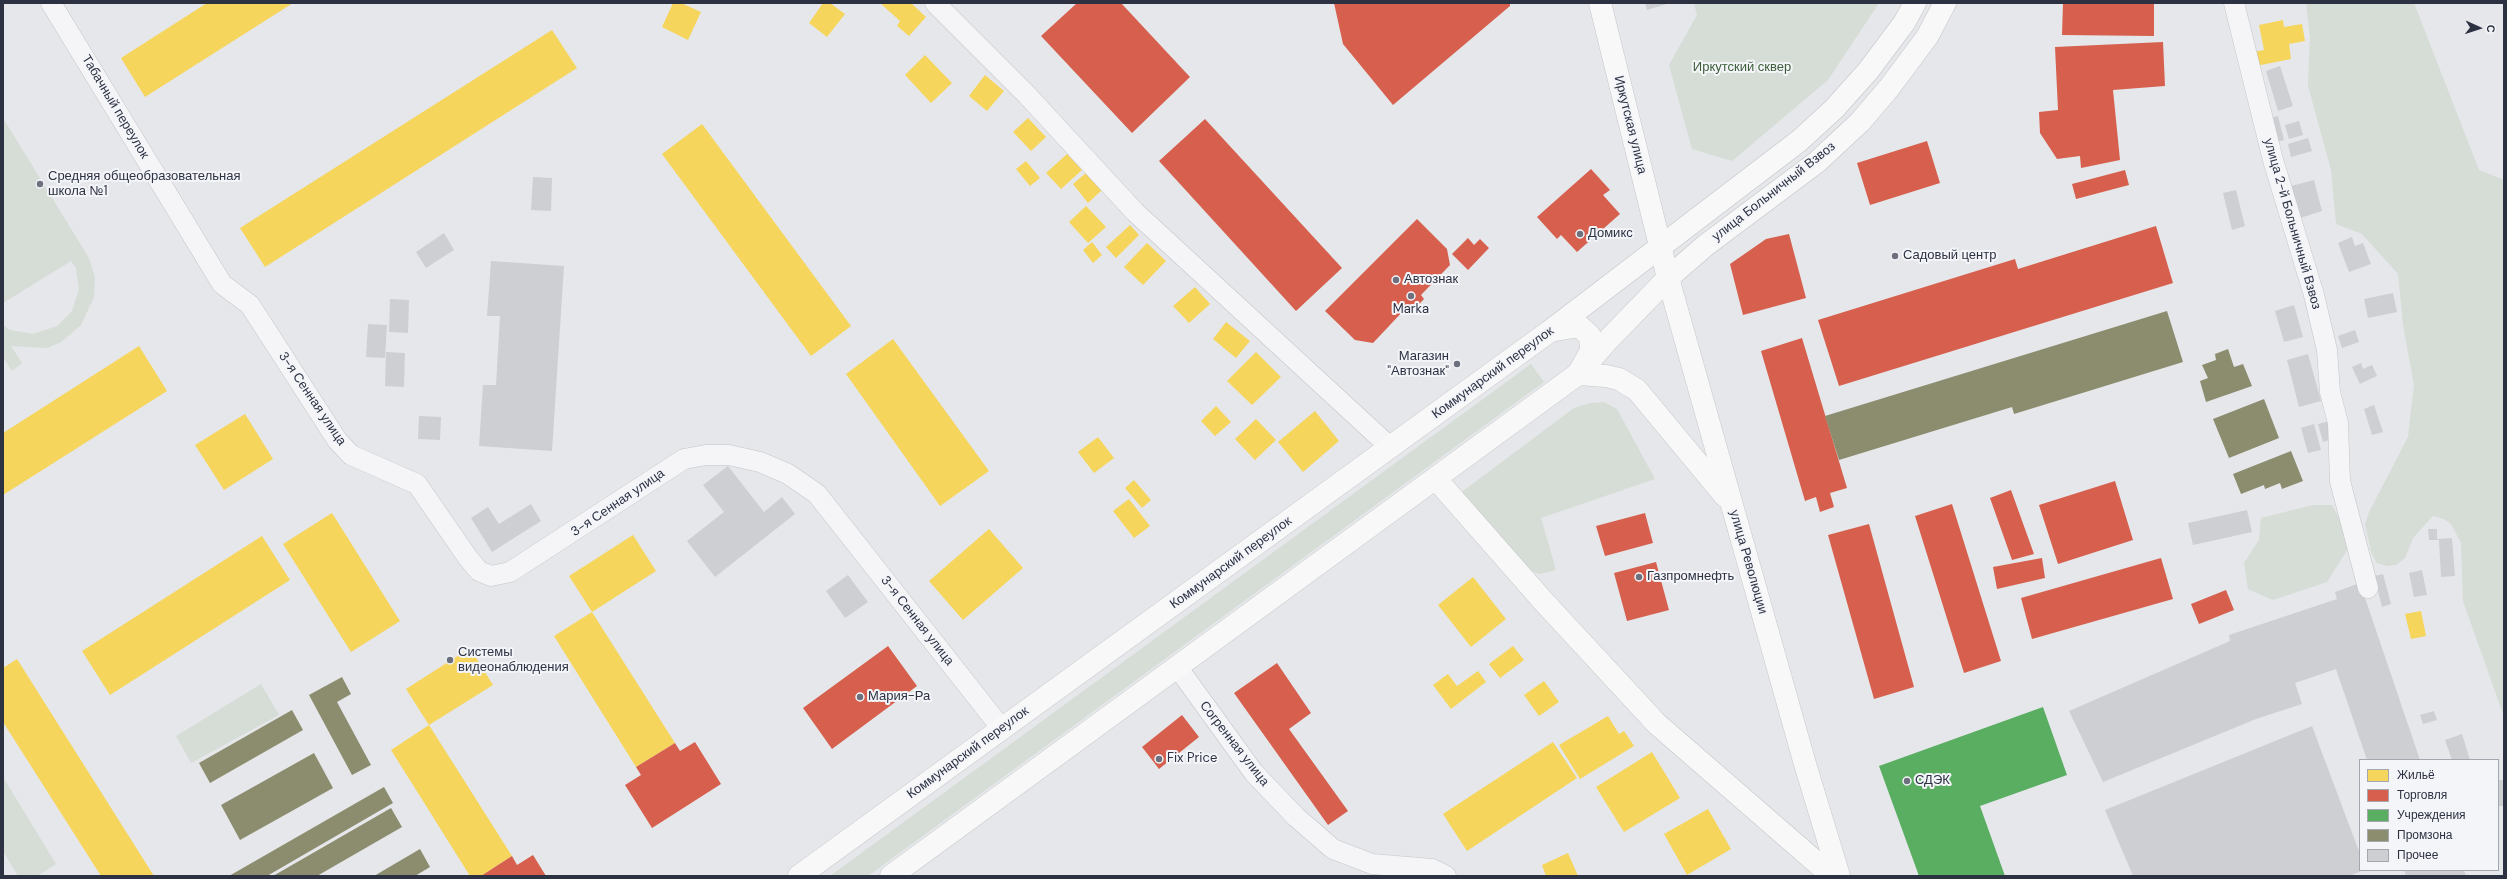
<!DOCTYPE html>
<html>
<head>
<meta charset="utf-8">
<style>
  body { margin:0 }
  #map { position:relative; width:2507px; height:879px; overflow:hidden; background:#e5e7ea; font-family:"DM Sans",sans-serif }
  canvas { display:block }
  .frame { position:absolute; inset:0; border:4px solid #2d3243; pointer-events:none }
  .legend { position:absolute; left:2359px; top:759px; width:140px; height:112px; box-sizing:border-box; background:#f4f5f9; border:1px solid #a4a7b0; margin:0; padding:5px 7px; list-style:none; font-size:12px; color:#2d3243 }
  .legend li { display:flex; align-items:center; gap:8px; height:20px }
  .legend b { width:20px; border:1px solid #a4a7b0 }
  .north { position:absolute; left:2459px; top:8px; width:40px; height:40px; -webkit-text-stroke:3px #f4f5f9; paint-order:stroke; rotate:93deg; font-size:11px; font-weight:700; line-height:16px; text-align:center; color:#2d3243 }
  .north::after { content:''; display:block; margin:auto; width:14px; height:18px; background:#2d3243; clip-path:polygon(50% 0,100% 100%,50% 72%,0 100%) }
</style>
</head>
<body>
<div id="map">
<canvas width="2507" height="879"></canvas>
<div class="frame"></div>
<ul class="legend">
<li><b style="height:11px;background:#f6d55c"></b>Жильё</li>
<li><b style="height:11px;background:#d6604d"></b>Торговля</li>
<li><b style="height:11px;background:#5aae61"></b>Учреждения</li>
<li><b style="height:11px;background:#8c8c6e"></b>Промзона</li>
<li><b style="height:11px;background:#cecfd2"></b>Прочее</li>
</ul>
<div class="north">С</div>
</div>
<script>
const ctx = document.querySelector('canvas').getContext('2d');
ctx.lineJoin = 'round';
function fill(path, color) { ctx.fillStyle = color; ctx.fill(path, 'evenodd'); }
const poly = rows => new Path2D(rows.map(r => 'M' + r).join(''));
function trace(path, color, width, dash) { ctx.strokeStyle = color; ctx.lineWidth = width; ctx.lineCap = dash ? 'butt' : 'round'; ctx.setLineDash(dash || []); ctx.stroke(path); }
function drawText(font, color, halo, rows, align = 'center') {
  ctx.font = font + ' "DM Sans",sans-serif'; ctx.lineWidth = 4; ctx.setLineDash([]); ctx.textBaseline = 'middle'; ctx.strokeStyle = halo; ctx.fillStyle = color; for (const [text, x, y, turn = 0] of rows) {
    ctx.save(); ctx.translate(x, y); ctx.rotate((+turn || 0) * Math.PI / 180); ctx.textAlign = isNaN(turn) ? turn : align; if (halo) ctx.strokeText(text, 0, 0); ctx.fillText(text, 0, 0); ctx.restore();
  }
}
fill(poly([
  [1694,3,1879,3,1828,80,1732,161,1692,149,1669,65,1697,15],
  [2306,3,2414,3,2479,170,2504,180,2504,717,2463,601,2461,543,2451,524,2444,519,2433,516,2413,538,2405,558,2396,565,2387,566,2377,563,2371,552,2365,524,2369,512,2408,437,2414,385,2403,325,2398,274,2362,234,2336,224,2331,170,2308,86,2310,37],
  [3,118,89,258,95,278,94,297,81,325,61,342,47,348,11,346,22,363,12,371,3,357,3,325,10,330,33,334,57,326,72,311,79,289,76,268,71,261,3,303],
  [1531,364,1544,382,868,876,830,876],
  [1604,402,1617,409,1655,479,1541,518,1556,570,1539,574,1525,568,1459,494,1574,408,1590,403],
  [2313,505,2332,505,2340,520,2349,547,2327,582,2273,600,2248,589,2244,563,2259,540,2261,518],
  [261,684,279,715,191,763,176,736],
  [3,777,56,864,37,876,18,876,3,851]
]), '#d5ddd6');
fill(poly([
  [207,3,293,3,145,97,121,58],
  [673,3,681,3,701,12,688,40,662,27],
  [823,3,830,3,845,14,827,37,809,23],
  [880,3,911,3,926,17,909,36,897,26,900,21],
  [2283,20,2284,27,2302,24,2305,41,2289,44,2291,59,2256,66,2253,52,2264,50,2259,25],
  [552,30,577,68,265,267,240,228],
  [925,55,952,83,931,103,905,75],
  [985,75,1004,91,987,111,969,96],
  [1028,118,1046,137,1031,151,1013,132],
  [702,124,851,326,811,356,662,154],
  [1067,154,1082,170,1061,189,1046,173],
  [1026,161,1040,178,1030,186,1016,169],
  [1087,172,1102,190,1088,203,1073,184],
  [1086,206,1106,227,1088,243,1069,222],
  [1130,225,1139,235,1116,258,1106,247],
  [1092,242,1102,255,1093,263,1083,250],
  [1147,243,1166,261,1143,285,1124,267],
  [1195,287,1210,304,1189,323,1173,306],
  [1226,322,1250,341,1236,358,1213,339],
  [893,339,989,471,940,506,846,374],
  [139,346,167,391,3,495,3,433],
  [1256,352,1281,377,1252,405,1227,381],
  [1216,406,1231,422,1215,436,1201,421],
  [1315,411,1339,441,1303,472,1278,442],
  [245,414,273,459,224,490,195,445],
  [1256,419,1276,440,1255,460,1235,439],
  [1098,437,1114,458,1094,473,1078,452],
  [1134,480,1151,500,1142,508,1125,488],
  [1129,499,1150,526,1134,538,1113,511],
  [332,513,400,621,351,652,283,544],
  [989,529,1023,568,963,620,929,581],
  [633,535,656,571,592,612,569,576],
  [262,536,290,580,110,695,82,651],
  [1473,577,1506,619,1471,647,1438,605],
  [2421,611,2426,636,2411,639,2405,614],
  [592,612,675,743,636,767,554,636],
  [1513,646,1524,660,1500,678,1489,664],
  [470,648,493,685,429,725,406,689],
  [17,659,154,876,101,876,3,722,3,668],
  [1478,671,1486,682,1451,709,1433,685,1448,674,1457,686],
  [1544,681,1559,702,1539,716,1524,695],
  [1608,716,1619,734,1624,731,1634,746,1580,779,1559,745],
  [429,725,512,856,481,876,470,876,391,750],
  [1553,742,1577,778,1467,851,1443,814],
  [1652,752,1680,798,1624,832,1596,787],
  [1708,809,1731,849,1687,875,1664,834],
  [1568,853,1578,876,1546,876,1542,865]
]), '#f6d55c');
fill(poly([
  [1077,3,1121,3,1190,77,1132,133,1041,36],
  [1334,3,1510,3,1510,6,1393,105,1343,44],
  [2063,3,2154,3,2154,36,2062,35],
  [2163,42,2165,86,2113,90,2120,160,2081,168,2080,156,2057,159,2040,133,2039,112,2058,110,2055,47],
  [1205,119,1342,268,1296,311,1159,161],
  [1927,141,1940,183,1870,205,1857,163],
  [1591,169,1610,190,1603,195,1620,214,1577,252,1561,235,1557,239,1537,217],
  [2125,170,2129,185,2076,199,2072,184],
  [1417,219,1447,249,1450,265,1421,295,1424,299,1411,313,1406,308,1373,343,1355,340,1325,311],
  [2156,226,2173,283,1839,386,1818,320,2015,259,2018,269],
  [1789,234,1806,298,1743,315,1730,264,1766,239],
  [1468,238,1474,245,1480,239,1489,248,1468,270,1452,254],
  [1802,338,1847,488,1830,493,1834,507,1820,512,1816,497,1805,501,1761,351],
  [2115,481,2133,540,2058,564,2039,505],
  [2011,490,2034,554,2012,560,1990,498],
  [1952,504,2001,661,1964,673,1915,516],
  [1645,513,1653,543,1605,556,1596,526],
  [1869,524,1914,687,1874,699,1828,535],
  [2042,558,2045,578,1997,589,1993,567],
  [2161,558,2173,599,2032,639,2021,598],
  [1656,562,1669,610,1627,621,1614,573],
  [2226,590,2234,610,2199,624,2191,604],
  [888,646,917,686,832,749,803,708],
  [1277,663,1311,713,1289,729,1348,811,1328,825,1234,693],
  [1182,715,1199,737,1159,769,1142,747],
  [695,742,721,784,652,828,625,785,641,775,636,767,675,743,680,751],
  [533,855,546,876,481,876,512,856,517,865]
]), '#d6604d');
fill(poly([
  [2043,707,2067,775,1980,806,2005,876,1919,876,1879,766]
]), '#5aae61');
fill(poly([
  [2167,311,2183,362,2014,414,2012,407,1839,460,1825,416],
  [2228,349,2234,367,2243,364,2252,386,2206,402,2200,381,2208,378,2202,365,2216,360,2215,354],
  [2264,399,2279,438,2229,458,2213,419],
  [2291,451,2303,481,2282,489,2280,483,2265,489,2264,485,2241,494,2233,474],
  [342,677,351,694,337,702,371,765,352,775,309,695],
  [292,710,303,730,210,783,199,763],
  [314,753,333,788,240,840,221,805],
  [384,787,393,803,267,876,229,876],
  [391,808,402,827,317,876,273,876],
  [420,849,430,867,415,876,374,876]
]), '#8c8c6e');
fill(poly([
  [1645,3,1670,3,1647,10],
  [2280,66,2293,106,2278,111,2266,71],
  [2278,116,2284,140,2273,143,2267,119],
  [2299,121,2303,135,2289,139,2285,125],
  [2308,138,2312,151,2291,157,2288,144],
  [533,177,552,178,551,211,531,210],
  [2314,180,2322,211,2300,218,2291,186],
  [2236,190,2245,226,2232,230,2223,193],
  [444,233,454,250,426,268,416,252],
  [2352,237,2355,246,2363,243,2371,264,2349,272,2338,243],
  [491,261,564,266,552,451,479,446,483,385,496,385,500,316,487,316],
  [2393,293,2397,312,2368,318,2364,299],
  [390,299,409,300,408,333,389,332],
  [2294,305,2303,337,2284,342,2275,311],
  [368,324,387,325,385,358,366,357],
  [2355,330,2359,342,2342,348,2338,336],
  [386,352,405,353,404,387,385,386],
  [2308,354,2321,401,2299,407,2287,360],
  [2361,363,2363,369,2372,365,2377,376,2360,384,2352,367],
  [2374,405,2383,432,2372,435,2364,409],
  [419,416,441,417,440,440,418,439],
  [2330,421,2335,438,2323,442,2318,424],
  [2314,424,2321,450,2308,453,2301,428],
  [728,466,764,512,782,497,795,514,715,577,687,541,724,512,703,485],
  [531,504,541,521,492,552,471,518,488,507,499,524],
  [2247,510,2252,532,2193,545,2188,523],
  [2428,529,2437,529,2437,539,2452,538,2455,576,2441,577,2439,540,2429,540],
  [2422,570,2427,595,2414,597,2409,573],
  [2383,574,2391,604,2382,607,2374,576],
  [848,575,868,602,845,618,826,591],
  [2360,583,2420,760,2367,760,2336,669,2295,683,2302,704,2256,719,2103,782,2069,711,2230,641,2229,635,2337,599,2335,592],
  [2434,711,2437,720,2423,724,2420,715],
  [2312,726,2360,854,2360,870,2364,870,2349,876,2133,876,2105,810],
  [2462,734,2470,760,2452,760,2445,740],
  [2498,780,2504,780,2504,806,2498,806],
  [2404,870,2464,870,2466,876,2406,876]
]), '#cecfd2');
const minor = poly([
  [51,3,222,284,250,305,337,440,351,455,417,484,468,558,479,571,491,576,510,572,684,459,706,455,729,455,760,462,788,474,817,494,1002,729],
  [935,3,1027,95,1135,212,1390,447],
  [2234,3,2273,160,2314,295,2327,350,2330,392,2338,423,2340,481,2368,588],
  [1178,668,1254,773,1296,817,1333,849,1372,864,1432,869,1446,876]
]);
const secondary = poly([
  [1600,3,1668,278,1805,764,1839,876],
  [1550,331,1579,326,1590,336,1591,351,1578,374,1606,376,1619,379,1637,390,1725,496],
  [1436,479,1544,602,1657,724,1832,876]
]);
const primary = poly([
  [799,876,1550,331,1799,141,1834,109,1868,71,1904,23,1915,3],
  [891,876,1578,374,1609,339,1668,278,1706,245,1817,162,1860,122,1889,88,1927,37,1945,3]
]);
trace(minor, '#c3c5c8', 21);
trace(secondary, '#c3c5c8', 23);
trace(primary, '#c2c4c8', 23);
trace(minor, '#f5f5f7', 20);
trace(secondary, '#f8f8f8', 22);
trace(primary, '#f8f8f8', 22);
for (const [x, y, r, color] of [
  [40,184,4,"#6d717d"],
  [1580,234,4,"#6d717d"],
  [1895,256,4,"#6d717d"],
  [1396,280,4,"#6d717d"],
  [1411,296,4,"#6d717d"],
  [1457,364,4,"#6d717d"],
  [1639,577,4,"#6d717d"],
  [450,660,4,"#6d717d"],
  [860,697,4,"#6d717d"],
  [1159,759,4,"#6d717d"],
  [1907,781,4,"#6d717d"]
]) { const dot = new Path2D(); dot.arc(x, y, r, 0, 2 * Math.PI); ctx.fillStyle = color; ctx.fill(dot); trace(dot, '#f4f5f9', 1.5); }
drawText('13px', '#3c5e3a', '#f4f5f9', [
  ["Иркутский сквер",1742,68]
]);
drawText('13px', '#2d3243', '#f4f5f9', [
  ["Табачный переулок",115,107,59],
  ["Иркутская улица",1630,125,76],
  ["улица Больничный Взвоз",1774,192,-38],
  ["улица 2-й Больничный Взвоз",2292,224,74],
  ["Коммунарский переулок",1493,373,-36],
  ["3-я Сенная улица",312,399,56],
  ["3-я Сенная улица",618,503,-34],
  ["улица Революции",1748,562,74],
  ["Коммунарский переулок",1231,563,-36],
  ["3-я Сенная улица",917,621,52],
  ["Согренная улица",1234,744,52],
  ["Коммунарский переулок",968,753,-36]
]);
drawText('13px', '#2d3243', '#f4f5f9', [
  ["Средняя общеобразовательная",48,177],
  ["школа №1",48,192],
  ["Домикс",1588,234],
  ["Садовый центр",1903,256],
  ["Автознак",1404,280],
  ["Marka",1411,310,"center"],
  ["Магазин",1449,357,"right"],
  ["\"Автознак\"",1449,372,"right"],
  ["Газпромнефть",1647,577],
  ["Системы",458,653],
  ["видеонаблюдения",458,668],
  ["Мария-Ра",868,697],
  ["Fix Price",1167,759],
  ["СДЭК",1915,781]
], 'left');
</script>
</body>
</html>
